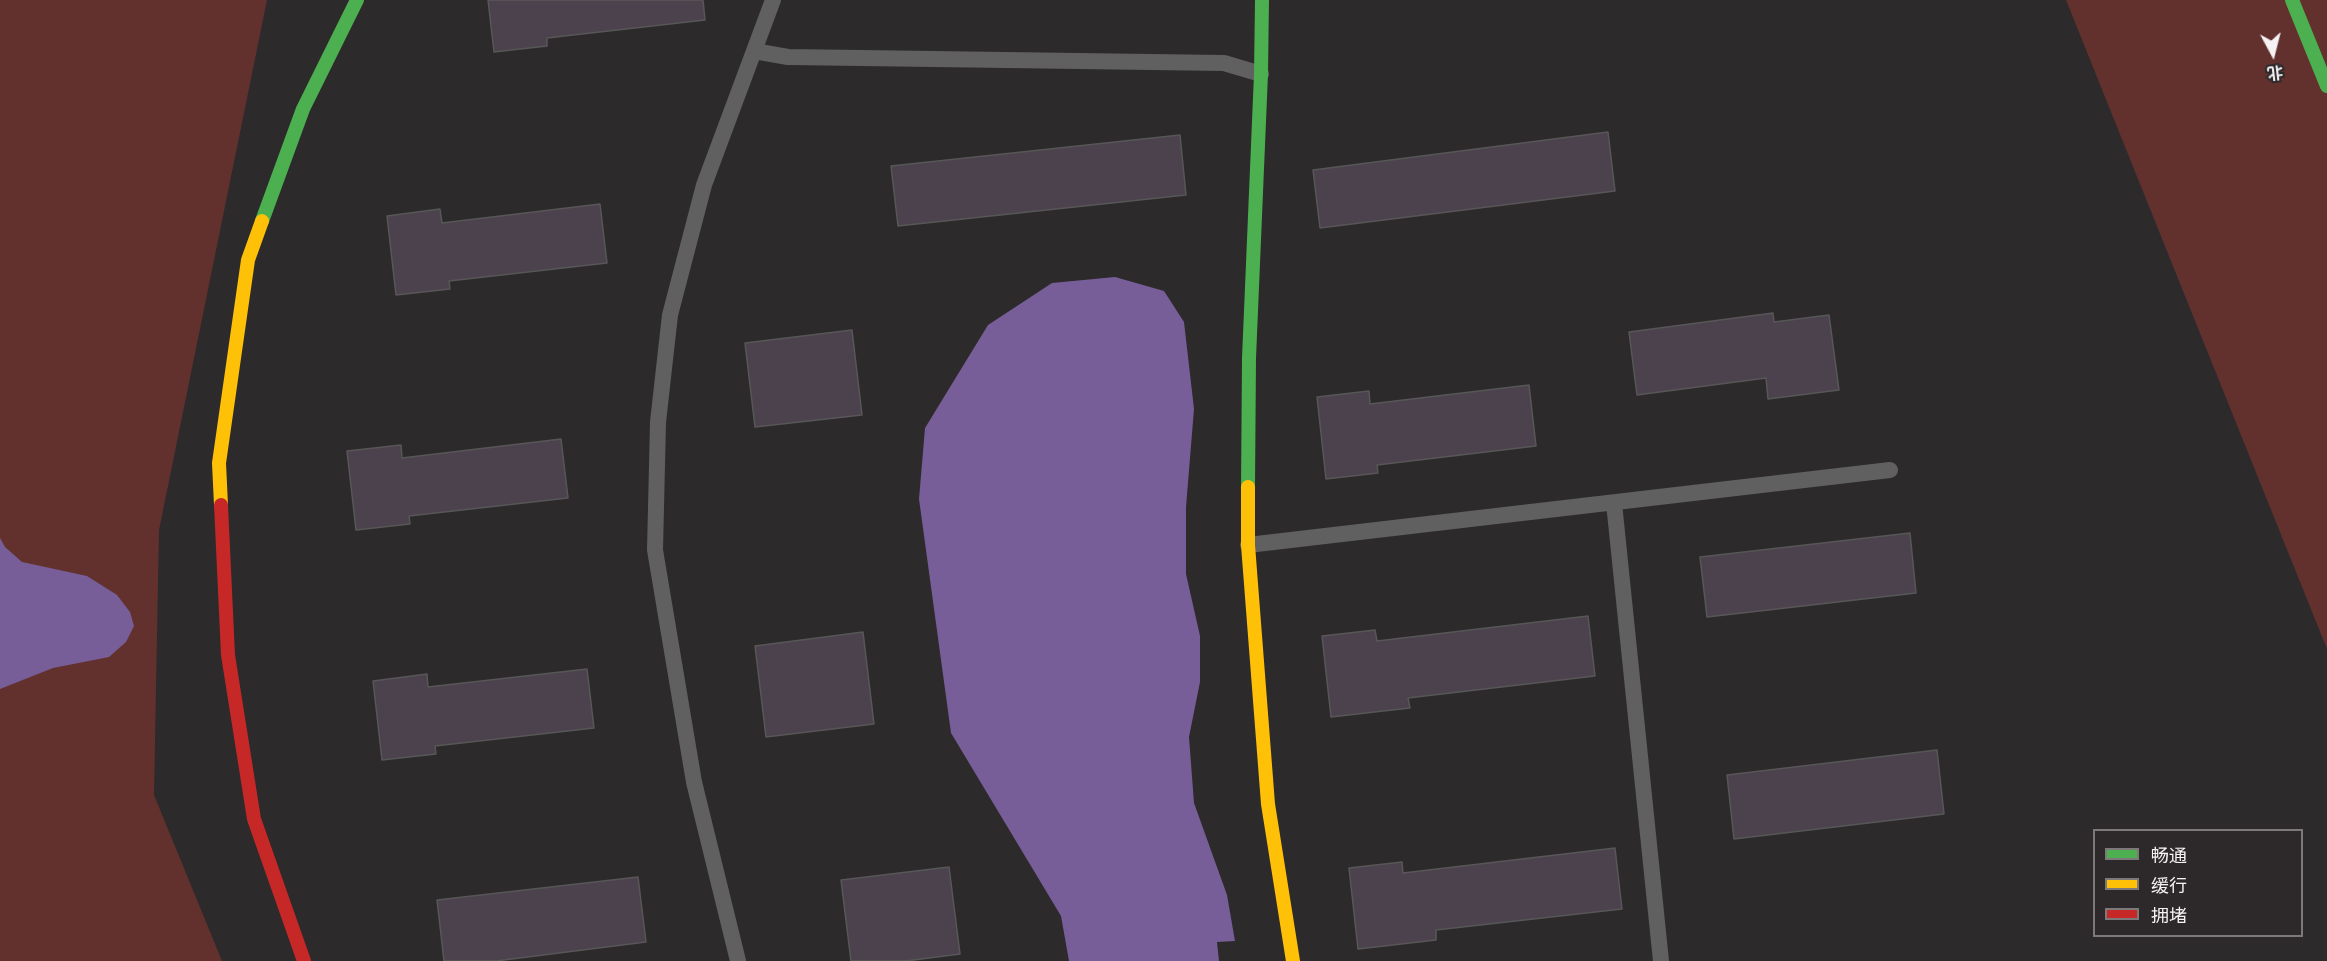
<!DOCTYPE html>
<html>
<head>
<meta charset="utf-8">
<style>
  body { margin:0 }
  #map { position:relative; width:2327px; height:961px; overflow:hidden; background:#2c2a2b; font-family:Rubik,"Noto Sans SC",sans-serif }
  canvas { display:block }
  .legend { position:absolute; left:2093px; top:829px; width:210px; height:108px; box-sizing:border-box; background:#2d292b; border:2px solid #7d797b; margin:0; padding:8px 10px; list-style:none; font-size:18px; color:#f5f2f4 }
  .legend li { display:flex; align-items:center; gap:12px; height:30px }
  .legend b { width:30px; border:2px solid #7d797b }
  .north { position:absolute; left:2243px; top:24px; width:60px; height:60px; -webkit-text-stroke:4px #2d292b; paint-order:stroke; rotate:173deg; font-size:16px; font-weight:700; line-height:24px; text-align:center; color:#f5f2f4 }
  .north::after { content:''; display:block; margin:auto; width:21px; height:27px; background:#f5f2f4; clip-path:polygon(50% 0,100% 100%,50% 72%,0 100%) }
</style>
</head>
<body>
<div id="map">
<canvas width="2327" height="961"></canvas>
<ul class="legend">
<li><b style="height:8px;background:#4caf50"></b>畅通</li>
<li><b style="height:8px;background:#ffc107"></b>缓行</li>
<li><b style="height:8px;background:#c62828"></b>拥堵</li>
</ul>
<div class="north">北</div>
</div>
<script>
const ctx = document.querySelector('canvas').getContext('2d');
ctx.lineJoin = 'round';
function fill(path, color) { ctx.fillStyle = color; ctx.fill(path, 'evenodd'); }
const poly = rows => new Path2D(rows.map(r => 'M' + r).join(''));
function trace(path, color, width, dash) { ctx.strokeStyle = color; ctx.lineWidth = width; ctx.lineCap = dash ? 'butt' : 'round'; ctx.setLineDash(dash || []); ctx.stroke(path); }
fill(poly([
  [0,0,267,0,159,530,154,795,222,961,0,961],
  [2066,0,2327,0,2327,649]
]), '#62312e');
fill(poly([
  [1115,277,1164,291,1184,322,1194,409,1186,507,1186,574,1200,636,1200,682,1189,737,1194,803,1227,895,1235,941,1217,942,1219,961,1069,961,1061,916,951,733,919,499,925,428,988,325,1052,283],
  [0,538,5,547,22,562,87,576,117,595,130,612,134,626,126,642,109,657,53,668,0,689]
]), '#785e98');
const building = poly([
  [488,0,703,0,705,20,547,38,547,46,494,52,488,0],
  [1608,132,1615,191,1320,228,1313,170,1608,132],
  [1180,135,1186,195,898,226,891,166,1180,135],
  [600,204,607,263,449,281,450,289,396,295,387,216,440,209,442,223,600,204],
  [1773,313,1774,322,1829,315,1839,390,1768,399,1766,378,1637,395,1629,332,1773,313],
  [852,330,862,415,755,427,745,343,852,330],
  [1529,385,1536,446,1377,465,1378,473,1326,479,1317,397,1369,391,1370,404,1529,385],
  [561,439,568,498,409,516,410,524,356,530,347,451,401,445,402,458,561,439],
  [1910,533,1916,593,1707,617,1700,557,1910,533],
  [1588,616,1595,676,1408,698,1410,708,1331,717,1322,636,1375,630,1377,641,1588,616],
  [863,632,874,724,766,737,755,646,863,632],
  [587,669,594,728,435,746,436,754,382,760,373,681,427,674,428,687,587,669],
  [1937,750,1944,814,1734,839,1727,775,1937,750],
  [1615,848,1622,909,1436,930,1436,940,1358,949,1349,868,1402,862,1403,873,1615,848],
  [949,867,960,954,906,961,851,961,841,880,949,867],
  [638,877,646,942,496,961,444,961,437,900,638,877]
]);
fill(building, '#4c424d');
trace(building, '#585758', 1.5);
trace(poly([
  [754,51,788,57,1224,63,1261,74],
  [1614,503,1661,961],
  [1248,545,1890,470],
  [738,961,694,782,655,550,658,422,670,315,704,185,773,0]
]), '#606060', 16);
trace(poly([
  [2292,0,2327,86],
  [262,221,303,109,357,0],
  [1248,487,1249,358,1261,74,1262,0]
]), '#4caf50', 14);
trace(poly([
  [1248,487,1248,545,1268,804,1293,961],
  [221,505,219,463,248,260,262,221]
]), '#ffc107', 14);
trace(poly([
  [221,505,228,655,254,819,304,961]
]), '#c62828', 14);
</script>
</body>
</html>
